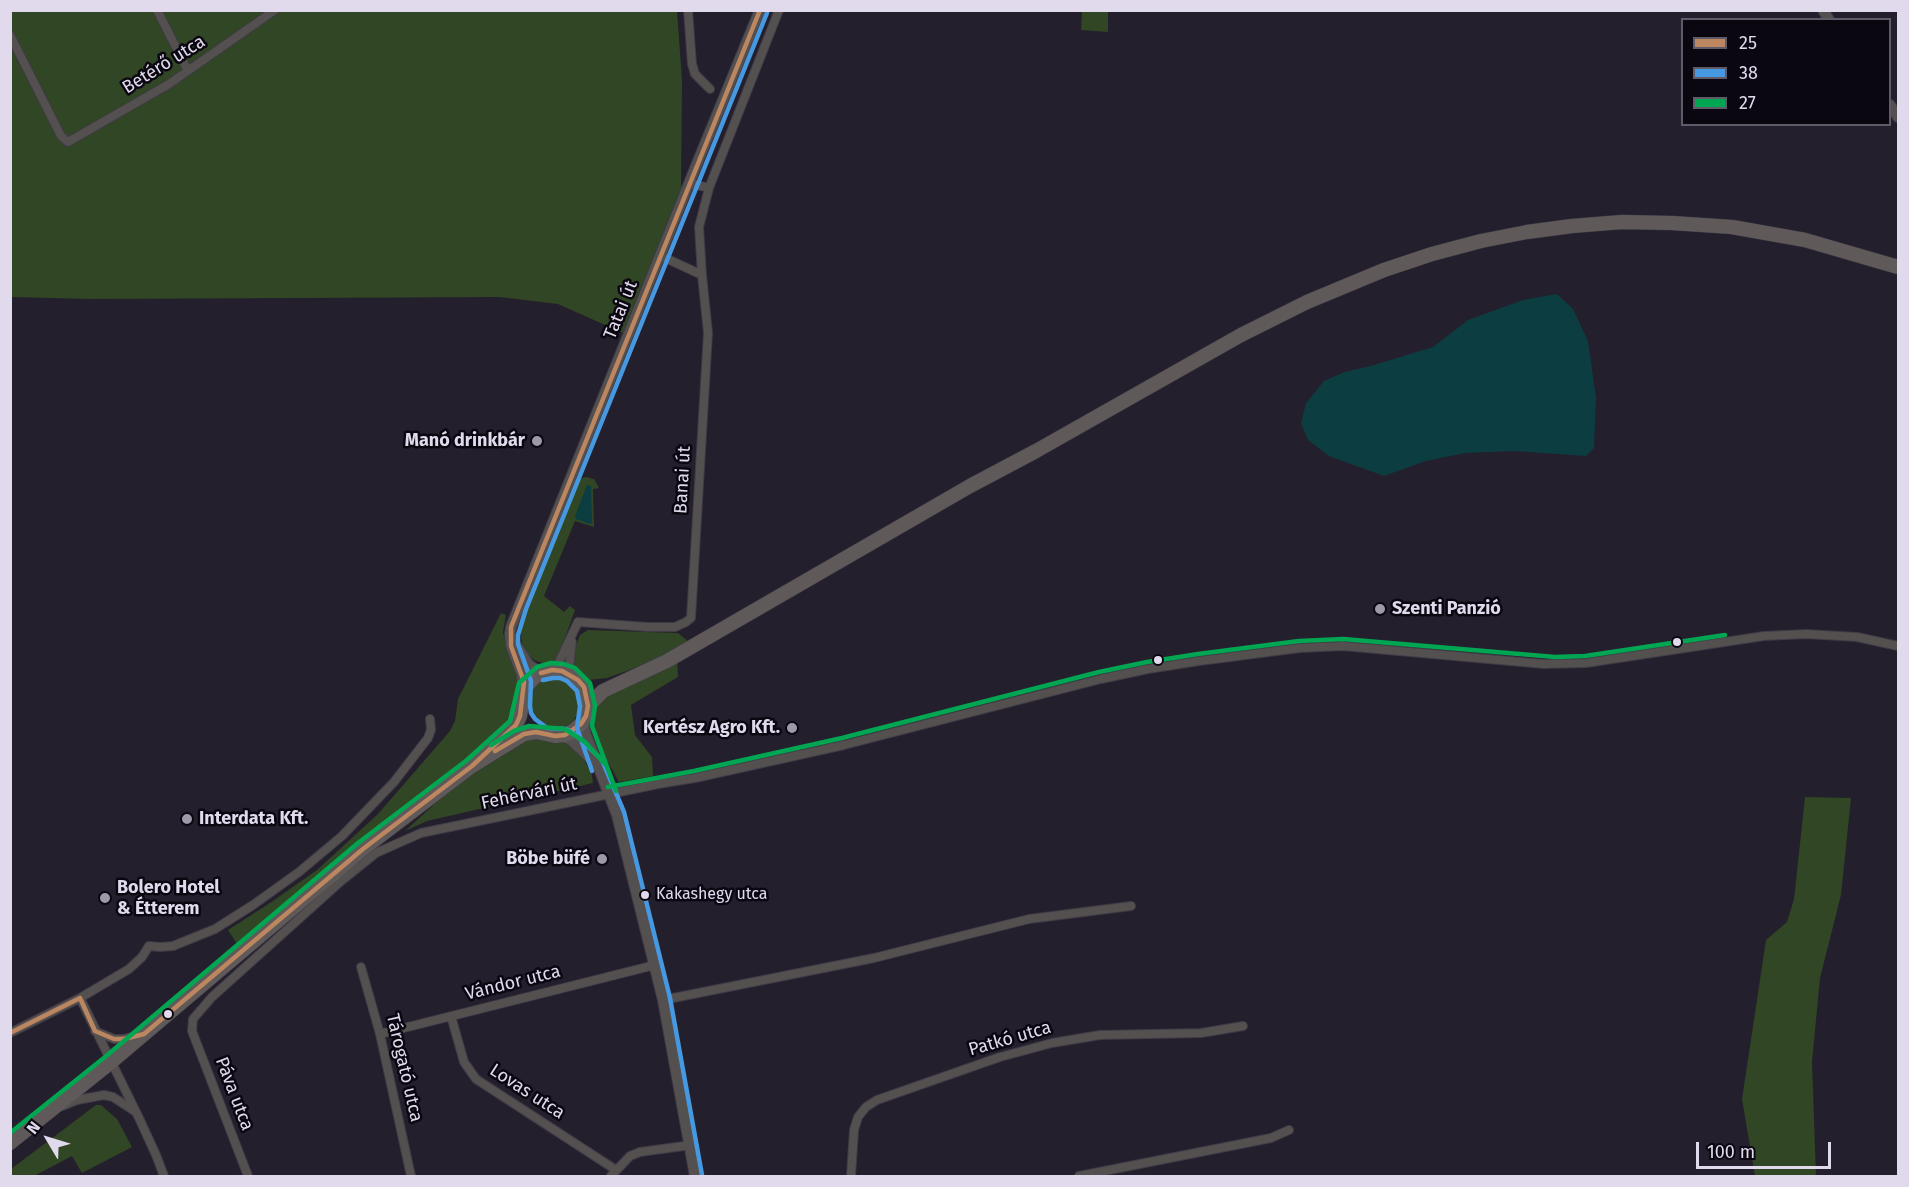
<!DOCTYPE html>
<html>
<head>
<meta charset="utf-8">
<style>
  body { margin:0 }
  #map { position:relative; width:1909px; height:1187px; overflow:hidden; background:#241f2c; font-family:"Fira Sans",sans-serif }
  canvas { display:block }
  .frame { position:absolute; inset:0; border:12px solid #e0daec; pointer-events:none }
  .legend { position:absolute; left:1681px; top:18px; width:210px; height:108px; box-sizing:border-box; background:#0b0711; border:2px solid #605b69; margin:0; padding:8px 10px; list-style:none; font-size:18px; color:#e0daec }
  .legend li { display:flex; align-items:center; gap:12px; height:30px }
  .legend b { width:30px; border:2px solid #605b69 }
  .north { position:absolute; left:18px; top:1109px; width:60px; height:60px; -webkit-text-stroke:4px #0b0711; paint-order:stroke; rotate:308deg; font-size:16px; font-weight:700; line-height:24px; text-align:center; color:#e0daec }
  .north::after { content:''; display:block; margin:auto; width:21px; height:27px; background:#e0daec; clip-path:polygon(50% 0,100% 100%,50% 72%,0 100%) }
  .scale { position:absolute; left:1696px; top:1142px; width:135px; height:27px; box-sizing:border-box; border:3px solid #e0daec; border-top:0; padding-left:8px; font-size:18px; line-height:21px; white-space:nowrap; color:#e0daec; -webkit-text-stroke:4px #0b0711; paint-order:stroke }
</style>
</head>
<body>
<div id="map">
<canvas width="1909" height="1187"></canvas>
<div class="frame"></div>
<ul class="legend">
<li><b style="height:8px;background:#bb8660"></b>25</li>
<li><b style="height:8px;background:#4699e1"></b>38</li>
<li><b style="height:8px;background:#00a651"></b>27</li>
</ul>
<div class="north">N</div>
<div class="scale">100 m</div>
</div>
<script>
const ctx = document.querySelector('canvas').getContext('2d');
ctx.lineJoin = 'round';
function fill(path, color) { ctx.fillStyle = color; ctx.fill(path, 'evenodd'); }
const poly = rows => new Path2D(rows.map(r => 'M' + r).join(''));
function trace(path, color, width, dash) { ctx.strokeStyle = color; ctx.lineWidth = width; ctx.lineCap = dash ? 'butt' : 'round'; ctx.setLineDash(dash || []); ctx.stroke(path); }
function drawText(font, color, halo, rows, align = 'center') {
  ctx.font = font + ' "Fira Sans",sans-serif'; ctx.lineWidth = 5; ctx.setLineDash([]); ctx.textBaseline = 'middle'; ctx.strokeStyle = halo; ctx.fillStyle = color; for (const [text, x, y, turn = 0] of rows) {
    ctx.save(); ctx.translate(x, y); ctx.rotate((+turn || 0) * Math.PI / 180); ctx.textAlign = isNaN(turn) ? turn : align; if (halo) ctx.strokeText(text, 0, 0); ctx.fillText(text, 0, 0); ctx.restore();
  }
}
fill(poly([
  [11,11,677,11,682,80,681,189,623,333,558,304,500,297,92,299,11,297],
  [1082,11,1108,11,1108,32,1081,30],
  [586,477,594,479,599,488,593,489,594,527,575,521,544,596,564,612,570,606,575,610,560,652,551,666,534,660,523,649,520,630,523,612,579,479],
  [501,613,506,615,503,632,508,652,518,672,518,686,514,718,475,756,366,839,295,901,237,944,228,930,270,903,317,870,378,814,450,731,455,721,458,699],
  [588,630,678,633,689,642,660,659,607,678,588,680,579,675,573,667,573,659,578,640,580,635],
  [677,656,678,677,631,705,635,735,652,757,653,776,619,782,604,755,592,723,593,710,598,700],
  '528 703a26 26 0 1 1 52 0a26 26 0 1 1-52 0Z',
  [530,738,548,742,562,741,571,745,582,756,592,775,593,783,427,821,405,831,450,790,487,763],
  [1805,797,1851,798,1841,895,1820,978,1812,1062,1816,1176,1755,1176,1742,1099,1766,940,1787,922,1794,899],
  [96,1105,101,1105,117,1119,132,1147,82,1173,72,1156,34,1176,11,1176,11,1169]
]), '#314624');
fill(poly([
  [1557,294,1573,309,1588,341,1596,398,1594,448,1586,456,1515,451,1465,453,1426,461,1384,476,1329,456,1308,440,1301,423,1306,403,1324,381,1345,372,1374,365,1433,347,1468,320,1523,300],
  [587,485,591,486,592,523,590,524,576,519,575,516]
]), '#0c3d40');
const minor = poly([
  [157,10,188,71],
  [688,10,692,64,695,74,710,89],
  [10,35,61,136,68,142,169,84,275,10],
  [689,183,709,188],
  [702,275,699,227,709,188,779,10],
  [578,622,648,627,675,627,686,622,691,618,708,333,702,275,661,256],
  [552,670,558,664,578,622],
  [571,674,569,667,572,642],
  [361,967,380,1034,411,1176],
  [80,998,139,1118,156,1155,164,1176],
  [663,1000,874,958,1029,919,1131,906],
  [451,1016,464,1062,476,1079,616,1170],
  [95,1031,114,1039,124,1039,138,1036],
  [10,1033,80,998,129,969,142,957,149,946,160,947,173,946,215,929,253,905,299,872,342,836,394,782,428,738,431,730,430,719],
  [380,1034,655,965],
  [62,1106,77,1100,104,1095,113,1097,136,1112],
  [248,1176,192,1031,193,1019,212,997,340,882,376,853,421,833,658,784,695,778,844,745,1101,679,1148,669,1199,661,1300,648,1343,646,1544,664,1586,663,1764,636,1806,634,1857,637,1898,646],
  [611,1176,630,1156,640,1152,691,1145],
  [851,1176,854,1130,858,1117,866,1107,877,1100,1000,1057,1052,1043,1100,1035,1201,1033,1243,1026],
  [1079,1176,1271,1138,1289,1130]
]);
const tertiary = poly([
  [1823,10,1829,20],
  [1890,105,1898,117],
  [516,645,529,665,541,673],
  [523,694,522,675,511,646,510,634,511,627,696,166,760,10],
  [585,718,584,727,586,735,617,815,663,1000,695,1176],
  [558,736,564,736,572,741,595,763]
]);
const primary = poly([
  [588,706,603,691,667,661,970,486,1036,451,1241,335,1307,302,1384,270,1432,254,1481,241,1527,232,1572,226,1622,222,1672,223,1732,227,1805,240,1898,267],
  [10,1143,110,1063,363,849,472,766,524,734,536,732,555,736,565,735,573,731,581,724,586,716,588,706,584,687,571,674,562,671,552,670,541,673,533,679,526,687,523,697,520,716,516,725,472,766]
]);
trace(minor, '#3f3a46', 10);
trace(tertiary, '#3f3a46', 12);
trace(primary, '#3f3a46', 15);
trace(minor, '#54504f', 8);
trace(tertiary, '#54504f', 10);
trace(primary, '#5f5a59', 14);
trace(poly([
  [495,751,524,734,536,732,555,736,565,735,581,724,586,716,588,706,584,687,578,680,562,671,552,670,541,673],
  [80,998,95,1031,114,1039,124,1039,144,1034,363,849,472,766,516,725,520,716,524,682,511,646,511,627,760,10],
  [10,1033,80,998]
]), '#bb8660', 4.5);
trace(poly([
  [543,680,553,678,560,678,567,681,577,691,580,706,577,728,592,771],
  [702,1175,670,998,624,812,602,760,576,735,566,729,547,728,535,719,531,713,530,706,531,681,518,644,518,635,526,609,767,13]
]), '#4699e1', 4.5);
trace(poly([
  [491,745,514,731,529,726,565,729,585,742,605,764],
  [608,787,694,771,842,738,1099,672,1147,662,1198,654,1299,641,1343,639,1555,657,1585,656,1725,635],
  [10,1133,105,1057,358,843,467,760,510,721,519,683,537,667,551,663,564,664,575,668,590,683,595,706,592,726,616,791]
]), '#00a651', 4.5);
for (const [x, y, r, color] of [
  [537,441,6,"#9e99a9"],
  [1380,609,6,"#9e99a9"],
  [1677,642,5,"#e0daec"],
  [1158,660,5,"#e0daec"],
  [792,728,6,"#9e99a9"],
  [187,819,6,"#9e99a9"],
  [602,859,6,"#9e99a9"],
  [645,895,5,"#e0daec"],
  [105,898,6,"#9e99a9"],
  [168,1014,5,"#e0daec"]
]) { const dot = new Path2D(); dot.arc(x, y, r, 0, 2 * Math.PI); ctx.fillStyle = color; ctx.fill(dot); trace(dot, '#0b0711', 2); }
drawText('16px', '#e0daec', '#0b0711', [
  ["Kakashegy utca",656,895]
], 'left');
drawText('18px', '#e0daec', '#0b0711', [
  ["Betérő utca",164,65,-32],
  ["Tatai út",621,310,-68],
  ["Banai út",683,480,-87],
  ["Fehérvári út",529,794,-12],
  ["Vándor utca",513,983,-14],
  ["Patkó utca",1010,1039,-16],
  ["Tárogató utca",404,1068,77],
  ["Lovas utca",527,1092,33],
  ["Páva utca",234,1094,69]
]);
drawText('bold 18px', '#e0daec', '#0b0711', [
  ["Manó drinkbár",525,441],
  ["Szenti Panzió",1392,609,"left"],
  ["Kertész Agro Kft.",780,728],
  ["Interdata Kft.",199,819,"left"],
  ["Böbe büfé",590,859],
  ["Bolero Hotel",117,888,"left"],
  ["& Étterem",117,909,"left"]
], 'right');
</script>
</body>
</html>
